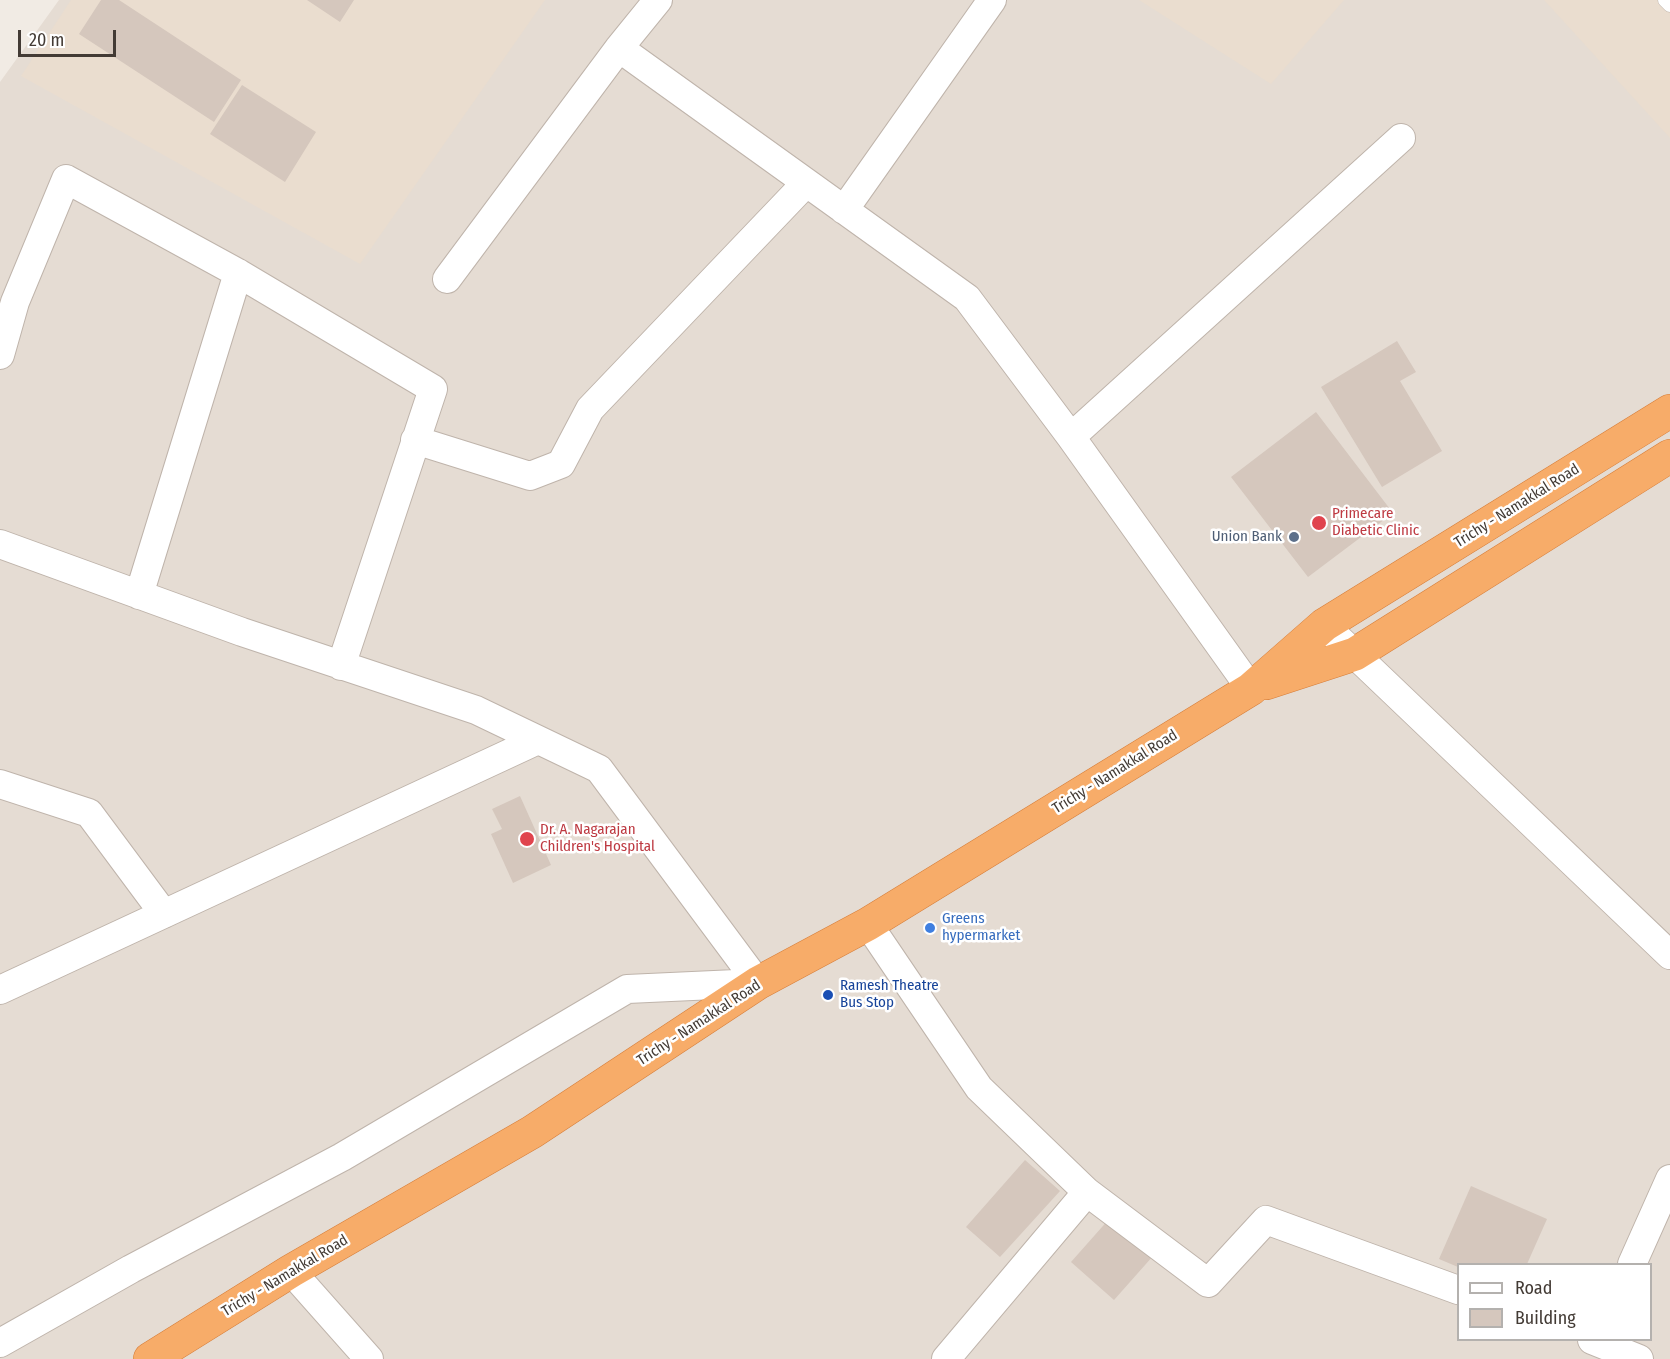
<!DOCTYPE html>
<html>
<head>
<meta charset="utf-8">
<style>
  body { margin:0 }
  #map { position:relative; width:1670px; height:1359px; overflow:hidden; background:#f1ebe4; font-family:"Fira Sans Condensed",sans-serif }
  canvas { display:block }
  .legend { position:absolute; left:1457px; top:1263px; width:195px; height:78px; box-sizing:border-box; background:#fff; border:2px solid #b4b1ae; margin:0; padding:8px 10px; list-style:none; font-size:18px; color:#433b35 }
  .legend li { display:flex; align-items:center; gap:12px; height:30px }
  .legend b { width:30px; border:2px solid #b4b1ae }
  .scale { position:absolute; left:18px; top:30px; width:98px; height:27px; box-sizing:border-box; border:3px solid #433b35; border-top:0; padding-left:8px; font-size:18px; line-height:21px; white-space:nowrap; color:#433b35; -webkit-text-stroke:4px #fff; paint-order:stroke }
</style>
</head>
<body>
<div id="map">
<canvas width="1670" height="1359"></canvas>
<ul class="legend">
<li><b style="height:8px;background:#fff"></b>Road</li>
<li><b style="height:16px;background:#d5c7bd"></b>Building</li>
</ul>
<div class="scale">20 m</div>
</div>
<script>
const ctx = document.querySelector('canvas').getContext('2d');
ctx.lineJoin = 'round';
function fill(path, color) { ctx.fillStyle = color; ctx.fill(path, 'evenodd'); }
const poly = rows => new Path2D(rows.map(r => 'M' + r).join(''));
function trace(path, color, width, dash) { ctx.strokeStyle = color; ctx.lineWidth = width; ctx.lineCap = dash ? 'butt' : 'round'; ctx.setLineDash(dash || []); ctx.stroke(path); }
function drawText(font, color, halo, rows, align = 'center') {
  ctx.font = font + ' "Fira Sans Condensed",sans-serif'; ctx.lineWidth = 5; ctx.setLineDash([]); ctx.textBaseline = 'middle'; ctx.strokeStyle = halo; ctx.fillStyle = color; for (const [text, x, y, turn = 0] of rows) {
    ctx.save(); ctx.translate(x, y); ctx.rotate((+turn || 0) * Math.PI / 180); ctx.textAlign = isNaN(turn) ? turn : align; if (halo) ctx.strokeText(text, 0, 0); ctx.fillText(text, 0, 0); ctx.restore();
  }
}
fill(poly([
  [59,0,1670,0,1670,1359,0,1359,0,82],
  [1458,1264,1650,1264,1650,1340,1458,1340]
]), '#e5dcd3');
fill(poly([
  [71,0,545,0,360,264,21,76],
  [1139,0,1344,0,1271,84],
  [1544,0,1670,0,1670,138]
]), '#eaddcf');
fill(poly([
  [101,0,119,0,241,80,214,122,79,34],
  [307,0,354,0,340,22],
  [242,85,316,132,285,182,210,134],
  [1397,341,1416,372,1400,381,1442,451,1382,487,1321,387],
  [1316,412,1393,513,1308,577,1231,477],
  [520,796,551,865,513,883,491,834,502,829,492,809],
  [1025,1160,1060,1191,1000,1257,966,1227],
  [1471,1186,1547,1219,1527,1264,1458,1264,1458,1267,1439,1259],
  [1110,1218,1153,1256,1114,1300,1071,1262]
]), '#d5c7bd');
const lane = poly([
  [1665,0,1670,5]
]);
const street = poly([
  [619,48,967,298,1071,437,1251,689],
  [844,210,992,0],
  [447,279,619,48,658,0],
  [0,355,15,302,66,179,238,273,433,389,341,666],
  [1071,437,1401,138],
  [415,440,530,476,561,464,590,409,806,183],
  [0,544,242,632,476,710,599,769,758,983],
  [139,595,238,273],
  [1324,625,1670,955],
  [0,784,89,813,164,914],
  [868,924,979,1088,1087,1192,1208,1283,1266,1220,1458,1290],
  [0,990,538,740],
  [1632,1264,1670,1179],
  [291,1271,369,1359],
  [1592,1340,1639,1359],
  [0,1343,131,1269,342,1157,627,989,758,983],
  [946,1359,1087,1192]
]);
const highway = poly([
  [1266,683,1355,654,1670,456],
  [150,1359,291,1271,532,1132,758,983,868,924,1251,689,1324,625,1670,411]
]);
trace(lane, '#bfb4ab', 15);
trace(street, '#bfb4ab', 30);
trace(highway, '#d67e3a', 34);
trace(lane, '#fff', 14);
trace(street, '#fff', 28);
trace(highway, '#f7ac69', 33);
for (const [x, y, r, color] of [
  [1319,523,8,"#e0444e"],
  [1294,537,6,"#5c6f8a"],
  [527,839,8,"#e0444e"],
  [930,928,6,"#3f7fe0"],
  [828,995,6,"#1a4fb4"]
]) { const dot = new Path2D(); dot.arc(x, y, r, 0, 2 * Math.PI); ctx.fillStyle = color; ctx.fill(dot); trace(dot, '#fff', 2); }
drawText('15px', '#433b35', '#fff', [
  ["Trichy - Namakkal Road",1517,506,-32],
  ["Trichy - Namakkal Road",1115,772,-32],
  ["Trichy - Namakkal Road",699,1023,-33],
  ["Trichy - Namakkal Road",285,1276,-31]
]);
drawText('15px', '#be3a42', '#fff', [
  ["Primecare",1332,514],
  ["Diabetic Clinic",1332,531],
  ["Dr. A. Nagarajan",540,830],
  ["Children's Hospital",540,847]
], 'left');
drawText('15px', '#4e5e75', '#fff', [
  ["Union Bank",1282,537]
], 'right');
drawText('15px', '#366cbe', '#fff', [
  ["Greens",942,919],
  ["hypermarket",942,936]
], 'left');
drawText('15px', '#164399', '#fff', [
  ["Ramesh Theatre",840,986],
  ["Bus Stop",840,1003]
], 'left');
</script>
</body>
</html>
